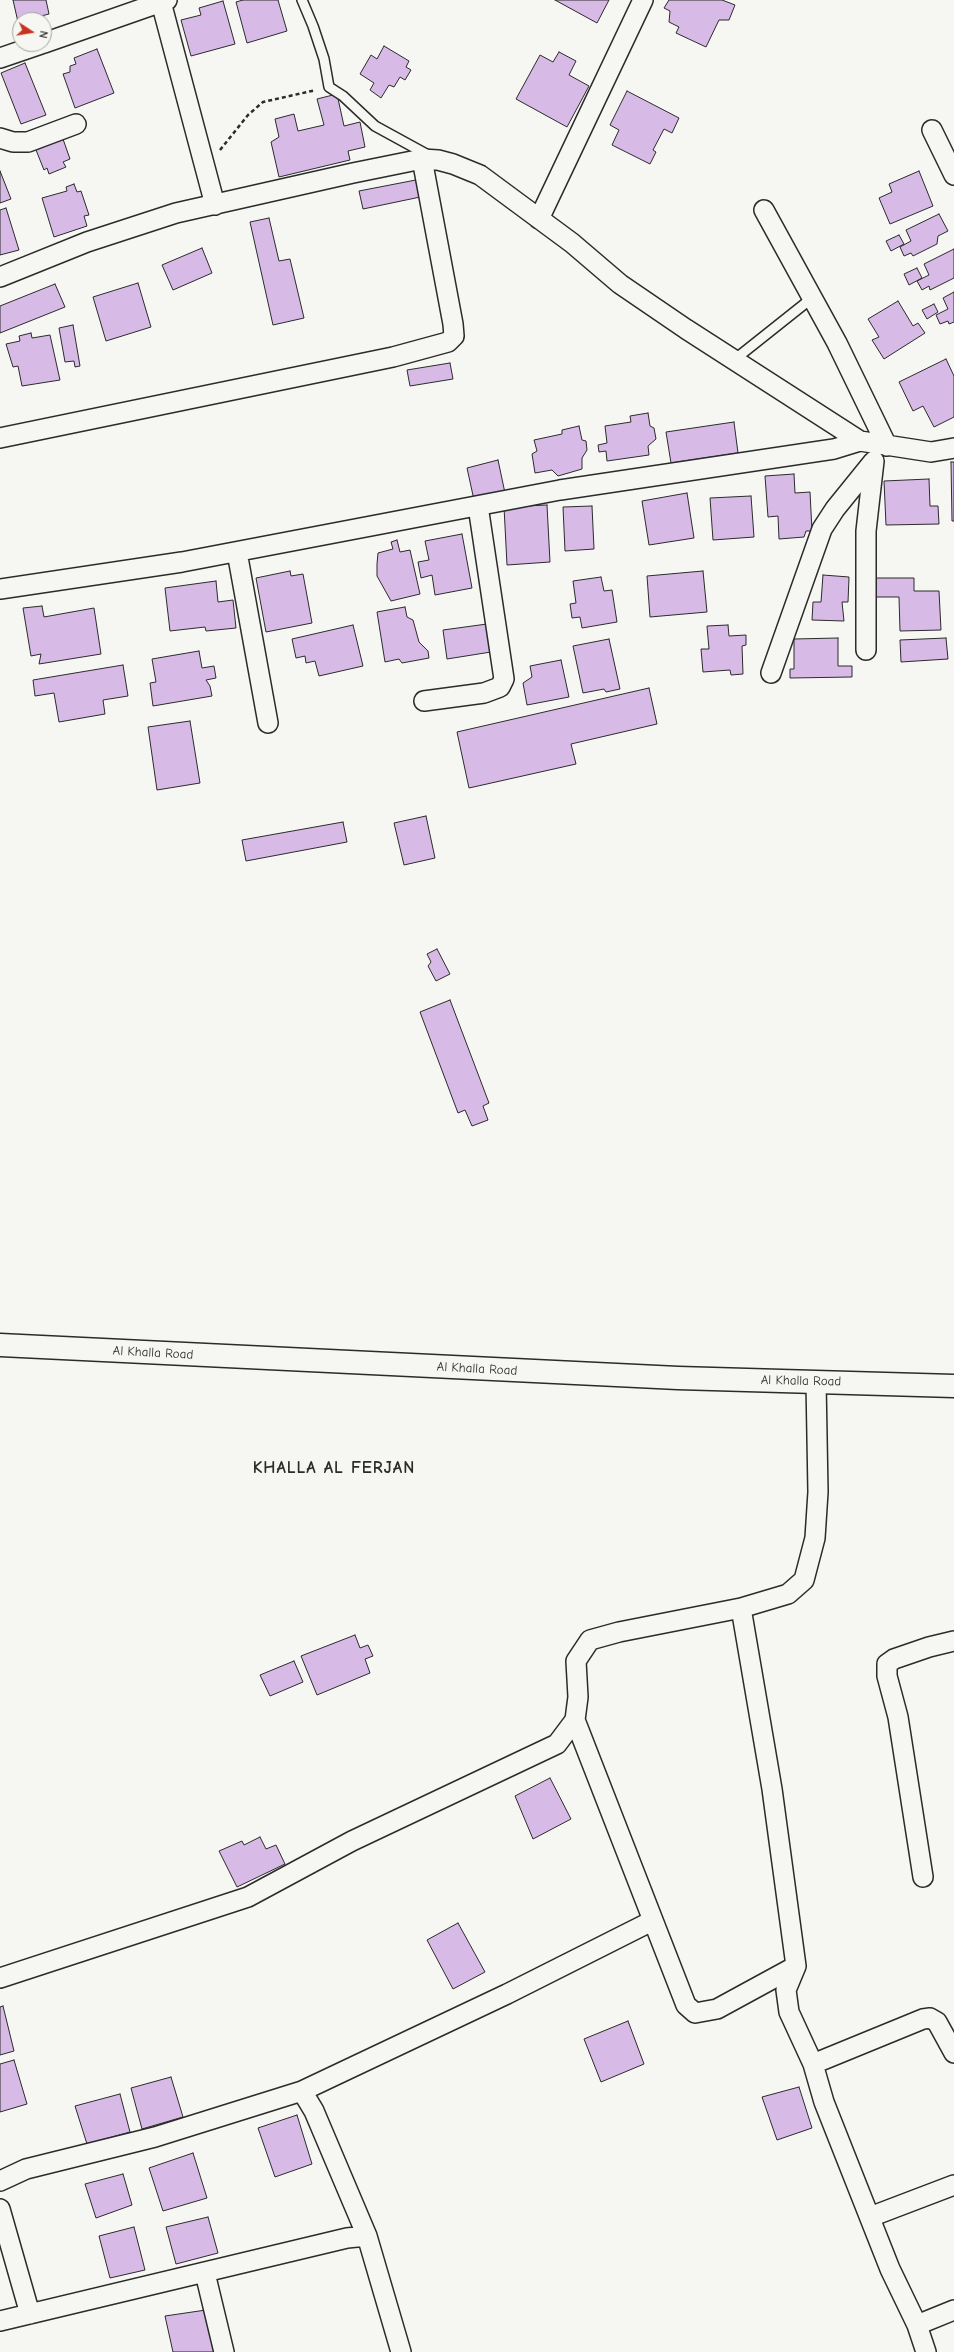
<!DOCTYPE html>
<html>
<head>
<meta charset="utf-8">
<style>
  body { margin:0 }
  #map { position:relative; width:954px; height:2352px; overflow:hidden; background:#f6f6f2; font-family:"Comic Neue",sans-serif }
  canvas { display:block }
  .north { position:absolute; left:12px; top:12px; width:40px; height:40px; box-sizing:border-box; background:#f6f6f2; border:1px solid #a5a5a2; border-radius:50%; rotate:102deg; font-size:11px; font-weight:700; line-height:16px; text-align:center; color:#2b2b2b }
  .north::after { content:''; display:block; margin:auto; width:14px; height:18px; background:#c8321e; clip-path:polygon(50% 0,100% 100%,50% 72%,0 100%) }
</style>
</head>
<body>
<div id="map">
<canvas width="954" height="2352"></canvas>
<div class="north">N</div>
</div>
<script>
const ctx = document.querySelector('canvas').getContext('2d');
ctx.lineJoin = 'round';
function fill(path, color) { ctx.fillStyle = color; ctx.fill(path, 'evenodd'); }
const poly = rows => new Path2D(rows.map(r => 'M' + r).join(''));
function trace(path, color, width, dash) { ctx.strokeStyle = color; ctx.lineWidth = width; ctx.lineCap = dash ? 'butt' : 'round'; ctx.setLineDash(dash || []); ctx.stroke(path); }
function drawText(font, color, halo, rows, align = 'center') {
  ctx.font = font + ' "Comic Neue",sans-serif'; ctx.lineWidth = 3; ctx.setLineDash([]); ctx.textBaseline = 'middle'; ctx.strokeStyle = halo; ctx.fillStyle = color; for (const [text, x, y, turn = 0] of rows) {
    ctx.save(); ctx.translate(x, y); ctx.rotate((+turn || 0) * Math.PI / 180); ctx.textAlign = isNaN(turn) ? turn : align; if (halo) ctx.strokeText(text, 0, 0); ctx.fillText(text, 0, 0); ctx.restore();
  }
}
const building = poly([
  [13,0,46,0,49,14,18,22,13,0],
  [243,0,278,0,287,31,247,43,236,2,243,0],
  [555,0,609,0,597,23,555,0],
  [669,0,722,0,735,5,729,20,719,20,706,47,676,33,679,27,669,22,670,11,664,8,669,0],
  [223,1,235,44,191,56,181,20,201,15,199,8,223,1],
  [384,46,409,61,406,67,411,70,405,80,400,77,394,87,389,85,381,98,370,90,374,83,360,74,371,55,377,59,384,46],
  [97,49,114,93,75,108,63,74,70,72,70,66,76,64,74,58,97,49],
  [559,52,576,61,569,75,589,86,567,127,516,99,540,55,553,62,559,52],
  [25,63,46,115,21,124,1,73,25,63],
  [627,91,679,118,672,133,664,129,653,150,656,152,650,164,612,145,619,130,610,125,627,91],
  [337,94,344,126,360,122,365,147,348,151,350,160,279,177,271,142,279,137,275,119,294,114,298,131,324,125,317,99,337,94],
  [63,139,70,159,63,162,66,167,49,174,47,168,44,170,36,150,63,139],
  [0,171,11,199,0,203,0,171],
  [919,171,933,206,890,224,879,198,892,192,889,184,919,171],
  [421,179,425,196,363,209,359,191,421,179],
  [74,184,77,192,81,191,89,215,84,216,87,226,54,237,42,198,67,191,66,187,74,184],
  [6,208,19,250,0,255,0,210,6,208],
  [939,214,948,231,938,236,937,244,913,256,911,253,904,256,900,247,911,241,906,230,939,214],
  [269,218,279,261,290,259,304,318,273,325,250,222,269,218],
  [899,235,904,244,891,251,886,241,899,235],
  [202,248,212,273,173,290,162,265,202,248],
  [954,249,954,278,930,290,929,286,922,290,917,281,929,275,924,264,954,249],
  [917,268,922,278,909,285,904,274,917,268],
  [138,283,151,327,106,341,93,297,138,283],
  [55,284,65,307,0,333,0,306,55,284],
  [954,292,954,322,949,324,948,321,940,324,936,315,948,309,943,298,954,292],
  [898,301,913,326,918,323,925,333,884,359,872,340,879,337,868,319,898,301],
  [934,304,938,312,927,319,922,310,934,304],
  [73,325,80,366,75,367,74,361,65,362,59,328,73,325],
  [31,333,32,338,50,335,60,380,22,386,18,366,13,367,6,344,20,341,19,336,31,333],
  [946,359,954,376,954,417,934,427,923,406,913,411,899,382,946,359],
  [450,363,453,379,410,386,407,370,450,363],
  [648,413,650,426,654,428,656,439,648,446,649,455,607,461,606,451,599,452,598,445,607,443,605,426,631,422,630,416,648,413],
  [734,422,738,453,671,463,666,432,734,422],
  [579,426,582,440,586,441,587,450,582,458,582,469,558,476,552,470,535,473,532,454,537,451,534,440,562,434,562,430,579,426],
  [498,460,505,493,474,500,467,468,498,460],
  [951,462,954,462,954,521,952,521,951,462],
  [794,474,795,493,810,492,812,531,806,531,804,537,779,539,778,516,768,517,765,476,794,474],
  [929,479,930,506,938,506,939,524,886,525,884,481,929,479],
  [687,493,694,538,649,545,642,501,687,493],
  [751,496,754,537,713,540,710,498,751,496],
  [547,505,550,562,507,565,504,507,547,505],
  [592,506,594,549,565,551,563,507,592,506],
  [462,534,472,588,435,595,432,575,421,578,418,562,429,560,425,541,462,534],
  [397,540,400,552,410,550,420,594,391,601,377,576,377,564,378,553,393,549,391,542,397,540],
  [290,571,291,576,303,574,312,623,266,632,256,578,290,571],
  [703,571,707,612,650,617,647,576,703,571],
  [823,575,849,577,848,602,842,602,844,621,812,620,813,602,821,602,823,575],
  [601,577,604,591,612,590,617,622,582,628,580,617,572,618,570,604,576,603,573,581,601,577],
  [875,578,914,578,914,591,939,591,941,630,900,631,899,597,875,597,875,578],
  [216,581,218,602,233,600,236,628,206,631,205,627,170,631,165,588,216,581],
  [42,606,44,617,94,608,101,654,39,664,41,654,31,656,23,608,42,606],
  [405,607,407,617,413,620,419,642,428,651,429,658,402,663,399,659,385,662,377,612,405,607],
  [487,624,491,652,447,659,443,630,487,624],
  [353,625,363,666,319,676,315,661,306,663,305,656,296,658,292,639,353,625],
  [728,625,729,636,746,635,746,645,742,646,743,674,731,675,730,670,703,672,701,649,709,649,707,626,728,625],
  [838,638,838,666,852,666,852,677,790,678,790,669,794,669,794,639,838,638],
  [946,638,948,659,901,662,900,640,946,638],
  [609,639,620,689,606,692,604,689,583,693,573,646,609,639],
  [199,651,202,668,214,666,216,678,206,680,210,686,212,696,153,706,150,683,156,682,152,659,199,651],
  [561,660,569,697,527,705,523,683,532,677,530,666,561,660],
  [123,665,128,696,103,700,105,714,59,722,54,693,35,696,33,680,123,665],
  [649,688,657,724,571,744,576,764,469,788,457,732,649,688],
  [190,721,200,783,157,790,148,727,190,721],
  [426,816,435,858,404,865,394,823,426,816],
  [343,822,347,842,246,861,242,840,343,822],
  [437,949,450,974,436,981,428,966,431,962,427,954,437,949],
  [450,1000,489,1103,483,1106,488,1120,472,1126,465,1110,458,1113,420,1012,450,1000],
  [355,1635,360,1648,368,1645,373,1656,365,1659,370,1673,317,1695,301,1656,355,1635],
  [294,1661,303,1682,270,1696,260,1675,294,1661],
  [550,1778,571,1819,533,1839,515,1796,550,1778],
  [260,1837,266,1849,276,1845,285,1864,237,1887,219,1851,242,1841,244,1845,260,1837],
  [458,1923,485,1972,453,1989,427,1940,458,1923],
  [3,2006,14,2051,0,2055,0,2007,3,2006],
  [628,2021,644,2064,601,2082,584,2039,628,2021],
  [14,2060,27,2104,0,2112,0,2064,14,2060],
  [171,2077,183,2117,142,2129,131,2088,171,2077],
  [799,2087,812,2128,777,2140,762,2097,799,2087],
  [120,2094,130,2132,87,2144,75,2106,120,2094],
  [297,2115,312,2164,275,2177,258,2128,297,2115],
  [193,2153,207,2198,163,2211,149,2168,193,2153],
  [123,2174,132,2205,96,2218,85,2184,123,2174],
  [208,2217,218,2253,176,2264,166,2227,208,2217],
  [134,2227,145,2270,110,2278,99,2236,134,2227],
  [206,2310,215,2352,173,2352,165,2316,206,2310]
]);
fill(building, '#d8bae7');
trace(building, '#2b2b2b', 1);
const lane = poly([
  [302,0,313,26,324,59,329,87,343,96,375,126,428,155],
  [734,360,812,298]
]);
const street = poly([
  [161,2,215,205],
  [44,43,167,0],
  [0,58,41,44],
  [932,130,954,175],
  [0,138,13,142,28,142,76,124],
  [764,210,837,343,887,446],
  [539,219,643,0],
  [0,277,87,242,176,213,353,173,422,159,438,160,453,164,480,175,572,243,620,284,686,329,860,441],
  [0,438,393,357,448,342,454,336,453,324,422,159],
  [237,552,268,723],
  [0,589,182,562,560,490,834,449,860,441,931,452,954,448],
  [866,650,866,531,874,461],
  [771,673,822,529,835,509,873,462],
  [424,701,484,693,500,687,504,679,478,506],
  [741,1608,772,1789,796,1966,786,1990,789,2012,813,2064,824,2102,890,2269,917,2325,926,2352],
  [575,1720,686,2005,695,2013,717,2009,796,1966],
  [923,1877,898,1717,887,1676,887,1664,894,1659,929,1647,954,1641],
  [0,1978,248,1897,352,1841,557,1744,575,1720,578,1697,576,1661,590,1640,619,1632,741,1608,788,1594,804,1580,815,1538,818,1492,816,1382],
  [813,2064,923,2019,930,2018,937,2022,954,2053],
  [302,2091,507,1994,652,1921],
  [0,2181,26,2169,155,2137,302,2091,314,2111,367,2236,401,2352],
  [0,2209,30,2314],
  [870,2217,954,2185],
  [205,2273,224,2352],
  [0,2321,347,2238,367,2236],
  [917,2325,954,2310]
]);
const secondary = poly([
  [0,1345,678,1378,954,1386]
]);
trace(lane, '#2b2b2b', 12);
trace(street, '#2b2b2b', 22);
trace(secondary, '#2b2b2b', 25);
trace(poly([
  [220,150,248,115,263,102,316,90]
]), '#2b2b2b', 2.5, [4, 3]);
trace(lane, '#f6f6f2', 9);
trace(street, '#f6f6f2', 19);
trace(secondary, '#f6f6f2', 22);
drawText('13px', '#2b2b2b', '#f6f6f2', [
  ["Al Khalla Road",153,1353,3],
  ["Al Khalla Road",477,1369,3],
  ["Al Khalla Road",801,1381,1]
]);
ctx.letterSpacing = '1px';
drawText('bold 17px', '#2b2b2b', '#f6f6f2', [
  ["KHALLA AL FERJAN",334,1468]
]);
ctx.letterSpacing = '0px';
</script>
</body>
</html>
